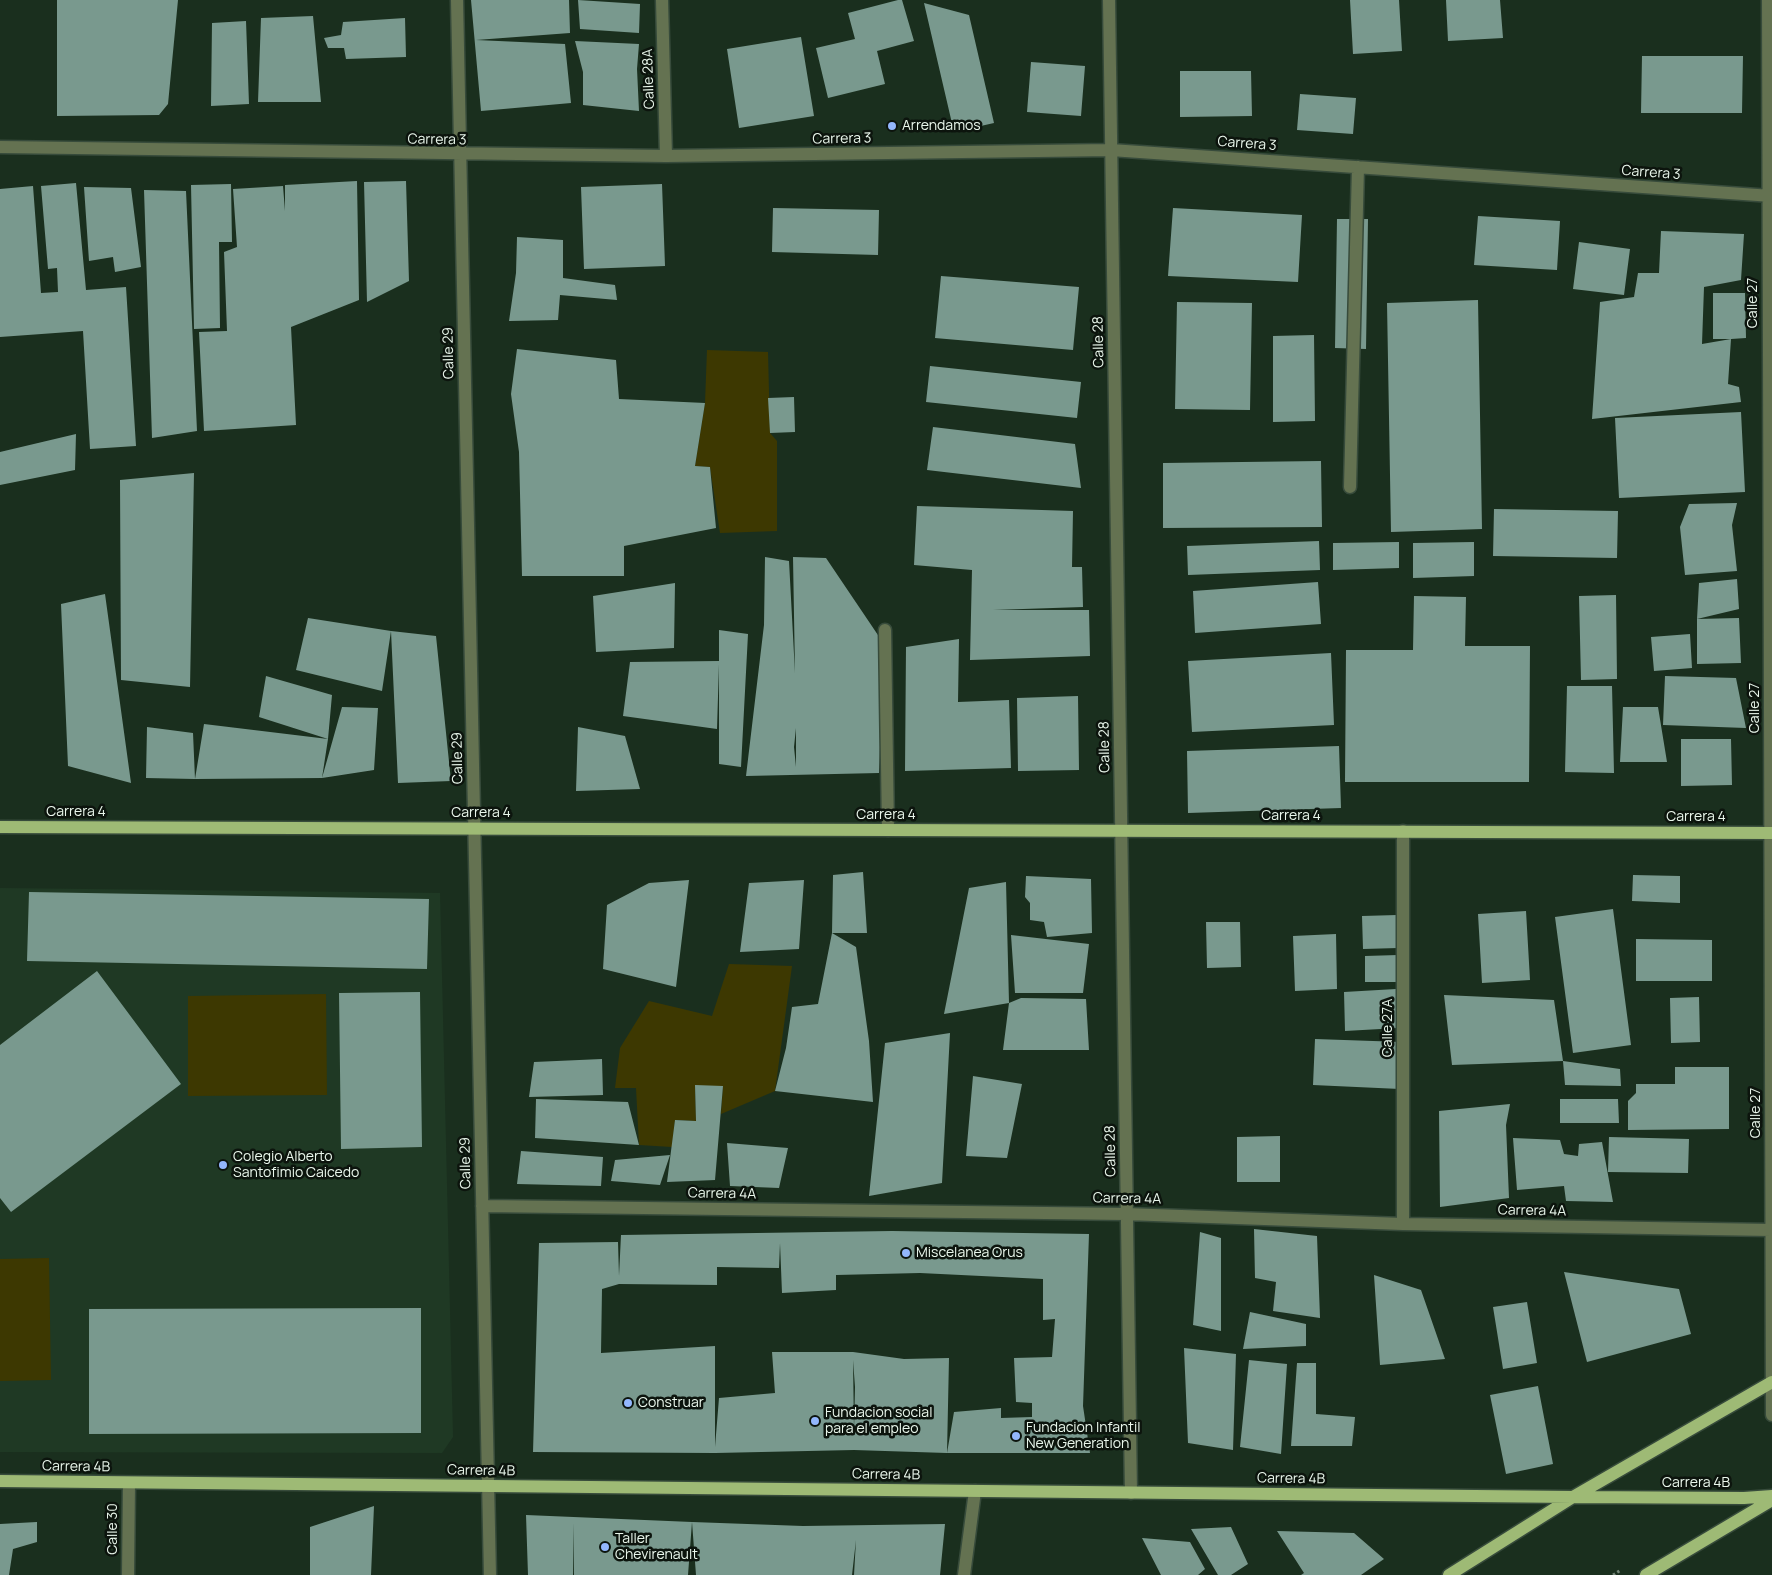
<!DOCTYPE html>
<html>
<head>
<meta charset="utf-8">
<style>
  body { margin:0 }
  canvas { display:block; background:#1a2f1e }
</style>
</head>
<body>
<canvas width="1772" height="1575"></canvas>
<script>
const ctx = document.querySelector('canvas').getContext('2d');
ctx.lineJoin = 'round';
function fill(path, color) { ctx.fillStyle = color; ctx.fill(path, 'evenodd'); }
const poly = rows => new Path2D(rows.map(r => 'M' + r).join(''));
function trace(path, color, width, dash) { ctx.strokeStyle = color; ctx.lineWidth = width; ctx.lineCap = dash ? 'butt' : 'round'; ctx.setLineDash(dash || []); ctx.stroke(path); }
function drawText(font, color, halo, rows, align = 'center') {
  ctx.font = font + ' Manrope,sans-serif'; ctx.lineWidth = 5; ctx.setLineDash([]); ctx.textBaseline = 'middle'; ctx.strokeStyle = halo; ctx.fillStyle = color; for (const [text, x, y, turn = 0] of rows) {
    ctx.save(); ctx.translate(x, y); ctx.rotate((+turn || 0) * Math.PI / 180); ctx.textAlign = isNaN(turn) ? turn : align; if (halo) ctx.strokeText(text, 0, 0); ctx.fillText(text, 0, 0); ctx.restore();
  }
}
fill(poly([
  [0,888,440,893,453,1437,442,1453,0,1452]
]), '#1f3924');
fill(poly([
  [707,350,768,352,770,433,777,441,777,531,720,533,710,467,695,466,705,403],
  [729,964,792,966,775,1091,721,1114,723,1086,695,1086,696,1121,675,1120,672,1147,639,1145,636,1088,615,1088,620,1048,649,1001,712,1016],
  [326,994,327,1095,188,1096,188,996],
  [49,1258,51,1380,0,1381,0,1259]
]), '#3d3801');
fill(poly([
  [57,0,178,0,168,104,159,115,57,116],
  [471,0,569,0,570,33,476,40,565,44,571,103,481,111],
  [578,0,640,4,639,33,580,29],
  [898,0,902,0,914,41,877,51,885,84,828,98,816,48,855,39,848,13],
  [1350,0,1399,0,1402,51,1353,54],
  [1446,0,1500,0,1503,38,1448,41],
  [924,3,969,15,994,123,954,132],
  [313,16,321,102,258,102,261,18],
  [405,18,406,57,346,59,344,48,328,48,324,38,341,35,343,22],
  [246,21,249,104,211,106,212,23],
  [801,37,814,116,739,128,727,49],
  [575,41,639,44,637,69,639,111,583,105,583,72],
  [1642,56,1743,56,1742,113,1641,113],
  [1031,62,1085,66,1081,116,1027,112],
  [1180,71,1251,71,1252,116,1180,117],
  [1300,94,1356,98,1353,134,1297,130],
  [357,181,359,300,291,327,296,425,204,431,199,332,227,331,224,252,237,247,233,189,283,186,285,211,285,185],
  [406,181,409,281,367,302,364,182],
  [76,183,86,290,126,287,136,446,90,449,83,331,0,337,0,189,33,186,41,293,58,292,57,268,48,269,41,186],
  [231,184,232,242,219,242,220,328,194,329,191,185],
  [662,184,665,266,584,269,581,187],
  [84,187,131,188,141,267,115,272,113,257,89,261],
  [144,190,186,191,197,431,152,438],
  [773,208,879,210,878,255,772,252],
  [1173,208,1302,215,1298,282,1168,276],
  [1478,216,1560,221,1557,270,1474,265],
  [1337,219,1368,219,1366,349,1335,348],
  [1661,231,1744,234,1741,280,1704,287,1702,344,1731,339,1713,339,1713,293,1745,293,1746,338,1731,339,1728,384,1739,387,1741,402,1592,419,1600,302,1634,297,1638,273,1659,273],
  [517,237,563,240,563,278,615,285,617,300,560,295,558,320,509,321,516,273],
  [1579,242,1630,249,1624,295,1573,289],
  [941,276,1079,287,1073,350,935,338],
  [1478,300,1482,529,1391,532,1387,303],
  [1177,302,1252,303,1250,410,1175,409],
  [1314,335,1315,421,1273,422,1273,336],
  [517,349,616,360,619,399,705,403,695,466,710,467,716,528,624,546,624,576,522,576,519,452,511,394],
  [930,366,1081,382,1077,418,926,402],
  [794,397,795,432,770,433,768,398],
  [1741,412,1745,492,1619,498,1615,418],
  [933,427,1075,444,1081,488,927,470],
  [76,434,75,470,0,485,0,452],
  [1321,461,1322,527,1163,528,1163,463],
  [194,473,190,687,121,680,120,480],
  [1737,503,1732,525,1737,571,1685,575,1680,527,1689,504],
  [917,506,1073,511,1072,567,1082,567,1083,607,993,610,1089,610,1090,656,970,660,972,570,914,565],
  [1494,509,1618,511,1617,558,1493,556],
  [1319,541,1320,570,1188,575,1187,546],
  [1399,542,1399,568,1333,570,1333,543],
  [1474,542,1474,576,1413,578,1413,543],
  [765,557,789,561,795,673,793,557,826,558,884,644,879,773,746,776,764,625],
  [796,728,796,767,794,747],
  [1737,579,1739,609,1697,619,1739,618,1741,663,1697,664,1697,619,1699,583],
  [1318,582,1321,624,1195,633,1193,591],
  [675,583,674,648,596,652,593,596],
  [105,594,131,783,68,766,61,604],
  [1616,595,1617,679,1581,680,1579,596],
  [1414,596,1466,597,1465,646,1530,646,1529,782,1345,782,1346,650,1413,650],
  [308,618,391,631,382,691,296,670],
  [719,630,748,634,741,767,719,764,719,664,717,729,623,716,630,662,719,661],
  [391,631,436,636,451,781,398,783],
  [1690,634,1692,668,1654,671,1651,637],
  [959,639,958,702,1009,700,1011,768,905,771,906,647],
  [1331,653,1334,725,1192,732,1188,661],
  [266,676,332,695,328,739,322,778,195,779,204,724,328,739,259,717],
  [1665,676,1736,678,1746,728,1663,725],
  [1567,686,1612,686,1614,773,1565,772],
  [1078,696,1079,770,1018,771,1017,698],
  [342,707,378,708,374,770,322,778],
  [1623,707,1658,707,1667,762,1620,762],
  [147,727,193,733,195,779,146,778],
  [578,727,625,736,640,789,576,791],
  [1681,739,1731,739,1732,785,1681,786],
  [1339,746,1341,808,1188,813,1187,751],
  [863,872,867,933,832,933,856,947,869,1041,873,1102,775,1091,786,1048,792,1007,818,1004,832,933,833,875],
  [1633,875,1680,876,1680,903,1632,901],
  [1026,876,1091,879,1092,933,1047,937,1044,922,1030,920,1030,903,1025,897],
  [689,880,676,987,603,969,607,905,649,883],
  [804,880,799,949,740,952,749,883],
  [1006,882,1009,1003,944,1014,969,888],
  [29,892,429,899,427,969,27,961],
  [1613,909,1631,1045,1573,1053,1555,917],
  [1526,911,1530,980,1482,983,1478,914],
  [1397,915,1398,948,1363,949,1362,916],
  [1206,922,1240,922,1241,967,1207,968],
  [1336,934,1337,989,1295,991,1293,936],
  [1011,935,1089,944,1083,993,1015,993],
  [1636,939,1712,940,1712,981,1636,981],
  [1398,955,1398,982,1365,982,1365,956],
  [97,971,181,1084,11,1212,0,1198,0,1045],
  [1396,989,1398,1028,1345,1031,1344,992],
  [420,992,422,1147,341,1149,339,993],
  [1444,995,1554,1000,1563,1061,1452,1065],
  [1699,997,1700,1042,1671,1043,1670,998],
  [1021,998,1086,999,1089,1050,1003,1050,1009,1003],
  [950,1033,942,1183,869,1196,885,1043],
  [1315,1039,1402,1042,1400,1089,1313,1085],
  [602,1059,603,1095,529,1097,534,1062],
  [1563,1061,1620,1069,1621,1086,1565,1085],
  [1675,1067,1729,1067,1729,1129,1628,1130,1628,1101,1636,1093,1636,1084,1675,1084],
  [973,1076,1022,1084,1007,1158,966,1156],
  [695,1085,723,1086,715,1180,667,1182,675,1120,696,1121],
  [536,1099,628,1102,639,1145,535,1138],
  [1560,1099,1618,1099,1619,1123,1560,1123],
  [1510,1104,1506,1125,1509,1198,1440,1207,1439,1111],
  [1280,1136,1280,1182,1237,1182,1237,1137],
  [1609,1137,1689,1139,1688,1173,1608,1172],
  [1513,1138,1560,1140,1564,1154,1578,1156,1579,1144,1602,1142,1613,1202,1566,1201,1564,1186,1517,1190],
  [727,1143,788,1148,779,1188,730,1186],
  [521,1151,603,1157,601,1186,517,1184],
  [670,1155,660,1185,611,1181,615,1160],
  [1254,1229,1317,1236,1320,1318,1273,1311,1276,1282,1255,1278],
  [892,1231,1089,1234,1083,1406,1090,1453,947,1453,854,1450,715,1453,533,1452,539,1243,618,1242,619,1276,621,1235],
  [780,1243,782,1293,836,1290,836,1275,920,1273,1043,1279,1043,1320,1055,1319,1052,1357,1014,1358,1016,1402,1032,1403,1032,1417,1001,1418,1001,1408,954,1412,947,1453,949,1358,904,1359,853,1352,772,1352,775,1393,719,1398,715,1447,715,1346,601,1353,602,1289,619,1284,717,1285,717,1267,779,1268],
  [853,1360,855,1387,854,1431],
  [1200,1232,1221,1238,1221,1331,1193,1325],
  [1564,1272,1679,1289,1691,1334,1587,1362],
  [1374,1275,1421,1290,1445,1359,1380,1365],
  [1527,1302,1537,1363,1503,1369,1493,1307],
  [421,1308,421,1433,89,1434,89,1309],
  [1250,1312,1306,1324,1306,1346,1243,1349],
  [1184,1348,1236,1354,1233,1450,1188,1443],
  [1249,1360,1287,1364,1281,1454,1240,1447],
  [1297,1363,1316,1363,1316,1414,1355,1417,1352,1446,1291,1446],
  [1538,1386,1553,1464,1506,1474,1490,1395],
  [374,1506,371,1575,310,1575,310,1527],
  [526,1515,692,1522,688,1575,574,1575,574,1523,573,1575,528,1575],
  [37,1522,37,1542,13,1549,9,1575,0,1575,0,1524],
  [692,1522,803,1526,945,1524,940,1575,854,1575,856,1540,852,1575,696,1575],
  [1231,1527,1248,1564,1231,1575,1218,1575,1191,1529],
  [1277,1531,1354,1533,1384,1559,1361,1575,1301,1575,1304,1573],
  [1142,1538,1190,1542,1205,1569,1198,1575,1161,1575]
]), '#79998e');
const minor = poly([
  [457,0,490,1575],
  [662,0,666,156],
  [1109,0,1131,1493],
  [1768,0,1772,1415],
  [0,147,666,156,1111,150,1772,196],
  [1350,487,1358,167],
  [885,630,888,830],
  [1403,831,1403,1224],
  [482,1206,1126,1214,1403,1224,1771,1230],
  [128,1575,129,1483],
  [964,1575,975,1491]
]);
const major = poly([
  [0,827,1772,833],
  [0,1481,1573,1497,1744,1498,1772,1496],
  [1449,1575,1573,1497,1772,1382],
  [1646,1575,1772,1500]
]);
trace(minor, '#374b3b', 15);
trace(major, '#374b3b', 15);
trace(poly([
  [1613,1575,1621,1570]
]), '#738577', 3, [2.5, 2.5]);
trace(minor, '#647251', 12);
trace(major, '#9eba75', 12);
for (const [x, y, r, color] of [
  [892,126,5,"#93b7fd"],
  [223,1165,5,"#93b7fd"],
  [906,1253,5,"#93b7fd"],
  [628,1403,5,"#93b7fd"],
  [815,1421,5,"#93b7fd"],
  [1016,1436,5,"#93b7fd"],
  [605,1547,5,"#93b7fd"]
]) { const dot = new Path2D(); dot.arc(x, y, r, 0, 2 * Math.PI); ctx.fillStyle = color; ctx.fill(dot); trace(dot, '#0c140d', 2); }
drawText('14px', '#eaf7ec', '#0c140d', [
  ["Calle 28A",649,79,-92],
  ["Carrera 3",842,139,-1],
  ["Carrera 3",437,140,1],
  ["Carrera 3",1247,144,4],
  ["Carrera 3",1651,173,4],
  ["Calle 27",1753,303,-90],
  ["Calle 28",1099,342,-91],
  ["Calle 29",449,353,-91],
  ["Calle 27",1755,708,-90],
  ["Calle 28",1105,747,-91],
  ["Calle 29",458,758,-91],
  ["Carrera 4",76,812],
  ["Carrera 4",481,813],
  ["Carrera 4",886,815],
  ["Carrera 4",1291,816],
  ["Carrera 4",1696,817],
  ["Calle 27A",1388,1028,-90],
  ["Calle 27",1756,1113,-90],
  ["Calle 28",1111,1151,-91],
  ["Calle 29",466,1163,-91],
  ["Carrera 4A",722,1194,1],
  ["Carrera 4A",1127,1199,1],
  ["Carrera 4A",1532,1211,1],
  ["Carrera 4B",76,1467,1],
  ["Carrera 4B",481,1471,1],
  ["Carrera 4B",886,1475,1],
  ["Carrera 4B",1291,1479,1],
  ["Carrera 4B",1696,1483],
  ["Calle 30",113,1529,-90]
]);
drawText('14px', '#eaf7ec', '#0c140d', [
  ["Arrendamos",902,126],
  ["Colegio Alberto",233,1157],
  ["Santofimio Caicedo",233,1173],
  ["Miscelanea Orus",916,1253],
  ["Construar",638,1403],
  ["Fundacion social",825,1413],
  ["para el empleo",825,1429],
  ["Fundacion Infantil",1026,1428],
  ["New Generation",1026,1444],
  ["Taller",615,1539],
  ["Chevirenault",615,1555]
], 'left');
</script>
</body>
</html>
